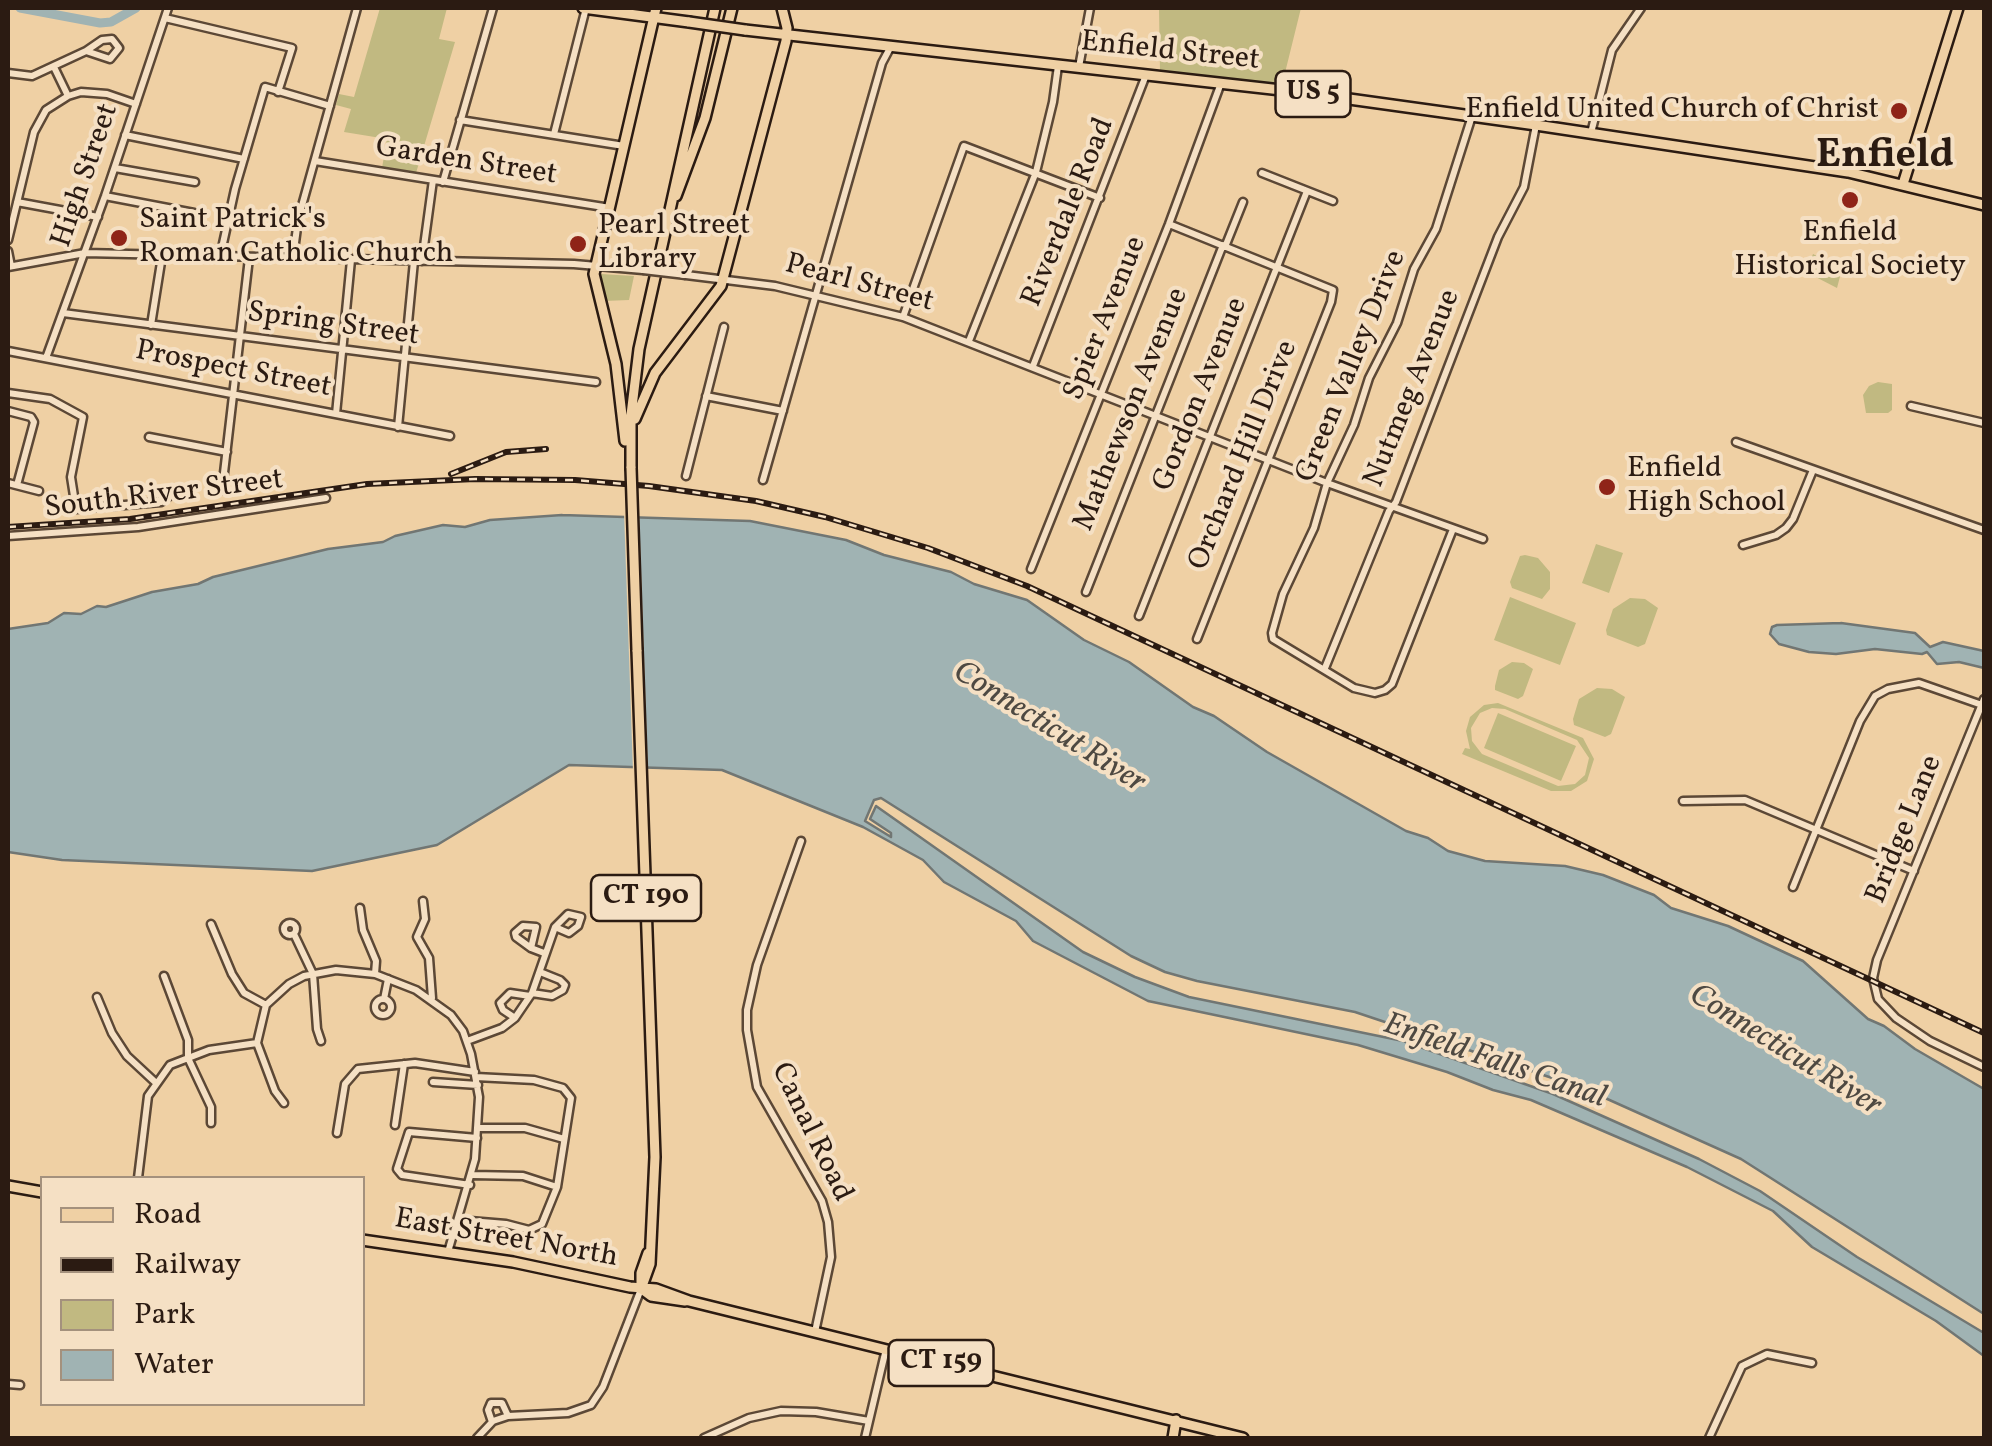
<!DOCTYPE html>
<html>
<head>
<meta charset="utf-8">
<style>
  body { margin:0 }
  #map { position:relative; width:1992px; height:1446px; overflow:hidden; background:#efd0a4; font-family:Vollkorn,serif }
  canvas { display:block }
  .frame { position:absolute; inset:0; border:10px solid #2b1b12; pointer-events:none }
  .legend { position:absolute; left:40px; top:1176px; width:325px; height:230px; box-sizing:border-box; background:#f5e0c4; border:2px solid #a4917d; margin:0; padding:12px 18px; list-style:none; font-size:30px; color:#2b1b12 }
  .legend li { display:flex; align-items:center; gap:20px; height:50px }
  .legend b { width:50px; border:2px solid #a4917d }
</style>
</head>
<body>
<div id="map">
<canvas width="1992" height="1446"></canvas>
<div class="frame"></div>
<ul class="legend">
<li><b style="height:12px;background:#efd0a4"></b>Road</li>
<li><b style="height:12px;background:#2b1b12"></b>Railway</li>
<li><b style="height:28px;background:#c1b981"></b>Park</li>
<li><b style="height:28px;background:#a0b3b3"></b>Water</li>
</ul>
</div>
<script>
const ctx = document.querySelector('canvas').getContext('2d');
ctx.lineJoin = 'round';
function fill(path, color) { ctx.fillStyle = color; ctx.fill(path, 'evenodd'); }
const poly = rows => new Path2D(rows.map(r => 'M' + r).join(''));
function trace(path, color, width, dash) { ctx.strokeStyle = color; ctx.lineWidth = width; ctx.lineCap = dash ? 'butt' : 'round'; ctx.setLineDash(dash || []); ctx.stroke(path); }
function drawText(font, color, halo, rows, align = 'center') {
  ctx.font = font + ' Vollkorn,serif'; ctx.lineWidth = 8; ctx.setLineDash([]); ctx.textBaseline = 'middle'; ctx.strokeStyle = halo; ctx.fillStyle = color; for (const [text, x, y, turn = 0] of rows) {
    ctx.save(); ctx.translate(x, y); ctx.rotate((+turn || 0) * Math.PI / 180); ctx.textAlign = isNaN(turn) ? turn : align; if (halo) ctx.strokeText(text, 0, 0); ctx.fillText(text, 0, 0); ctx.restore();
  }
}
fill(poly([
  [380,8,447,8,439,39,455,42,416,173,382,168,387,139,344,132,351,109,336,105,339,94,354,97],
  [1159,8,1301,8,1282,85,1160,72],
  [1813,254,1842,269,1837,288,1806,272],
  [601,274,634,276,629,300,604,301],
  [1878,382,1892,384,1892,410,1888,413,1866,413,1863,395,1869,386],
  [1596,544,1623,553,1609,593,1582,583],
  [1525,555,1538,558,1550,572,1550,589,1542,599,1512,588,1510,582,1520,556],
  [1510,597,1576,623,1560,665,1494,640],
  [1630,598,1645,599,1658,608,1645,644,1638,647,1607,635,1606,630,1613,609],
  [1512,662,1524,663,1533,669,1523,696,1518,699,1495,690,1495,686,1499,670],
  [1597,688,1612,689,1625,697,1611,734,1605,737,1574,725,1573,719,1579,699],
  [1498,703,1583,738,1594,759,1587,781,1571,791,1551,791,1462,754,1465,748,1470,749,1466,731,1470,717,1484,705],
  [1492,708,1505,709,1577,740,1589,758,1585,775,1575,784,1558,786,1482,754,1472,741,1471,728,1480,713],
  [1498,713,1576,746,1561,781,1484,748]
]), '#c1b981');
const water = poly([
  [562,515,750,521,846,540,884,555,951,572,974,584,1027,600,1084,640,1129,662,1193,707,1214,716,1267,752,1406,831,1428,838,1448,851,1485,861,1565,866,1603,875,1654,895,1671,908,1728,926,1803,961,1868,1019,1884,1026,1915,1049,1984,1089,1984,1314,1741,1159,1585,1089,1355,1012,1197,981,1165,972,1131,956,881,798,874,800,865,821,891,837,891,833,870,819,876,806,1083,952,1135,977,1189,997,1403,1041,1553,1094,1699,1159,1760,1191,1857,1257,1984,1333,1984,1356,1936,1321,1812,1247,1773,1211,1687,1167,1531,1100,1493,1090,1447,1072,1358,1045,1148,1001,1033,941,1016,921,944,882,923,860,863,827,722,770,569,765,437,845,312,871,62,860,8,852,8,629,48,623,64,613,81,614,97,606,106,607,152,592,198,584,213,577,328,549,383,542,395,536,443,525,465,527,490,520,562,515],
  [1841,623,1915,633,1930,647,1943,642,1984,651,1984,668,1959,662,1937,664,1927,652,1922,654,1875,649,1836,654,1809,652,1779,644,1770,634,1772,627,1777,625,1841,623]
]);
fill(water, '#a0b3b3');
trace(water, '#717673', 2.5);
fill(poly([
  [624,512,639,513,648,773,633,772]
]), '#efd0a4');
trace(poly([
  [20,8,100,23,111,22,136,8]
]), '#a0b3b3', 9);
const minor = poly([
  [165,18,292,48,278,92],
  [54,67,68,96],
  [1079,67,1090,8],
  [8,73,32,76,86,51,102,40,112,39,119,48,110,59,86,51],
  [460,120,624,146],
  [1591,133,1612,50,1641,8],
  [554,134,586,8],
  [125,135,244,159],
  [315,161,610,208],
  [115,168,195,182],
  [1262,173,1333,201],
  [443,182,493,8],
  [105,196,194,213],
  [17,202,98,217],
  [1169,224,1333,290,1331,302,1197,639],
  [8,240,34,132,46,110,68,96,81,92,107,94,136,104],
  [1225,247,1243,202],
  [8,251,11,266],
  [220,257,235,189,265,87,330,106],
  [293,258,298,220,357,8],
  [422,261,433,180],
  [8,267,85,253,574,264,643,270],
  [686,275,775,286,903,317,1327,483,1483,539],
  [63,313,596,382],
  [903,317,964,146,1100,198],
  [151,325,162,256],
  [969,341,1036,172,1053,102,1058,66],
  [8,351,450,436],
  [46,358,105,196,168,8],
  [1033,366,1146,75],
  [8,393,50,399,83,417,71,477,76,509,161,502,168,497],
  [706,396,783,411],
  [1911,406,1984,423],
  [8,411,31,417,34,422,17,485],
  [336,414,351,260],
  [398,427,414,261],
  [149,437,227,452],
  [1736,442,1984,530],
  [686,476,724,327],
  [763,480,882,63,890,48],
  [8,483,39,491],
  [222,490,249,258],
  [1453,529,1392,684,1385,690,1375,693,1354,688,1273,639,1272,633,1283,594,1314,528,1327,483,1354,425,1369,378,1397,323,1414,269,1436,229,1472,116],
  [8,536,138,527,326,498],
  [1743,545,1776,535,1786,528,1793,519,1813,470],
  [1031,569,1169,224,1221,83],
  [1086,592,1223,245],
  [1139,616,1307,191],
  [1325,668,1389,511,1396,502,1498,237,1524,187,1536,125],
  [1984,699,1877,960,1873,978,1878,999,1896,1018,1930,1041,1984,1067],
  [1683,801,1745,800,1914,871],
  [801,841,757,965,747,1010,747,1030,757,1087,822,1201,828,1222,831,1257,815,1332],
  [1793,887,1860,721,1875,696,1888,689,1919,683,1982,705],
  [423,901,425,919,417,937,429,958,432,998],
  [360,908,363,930,376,961,375,974],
  '284 929a6 6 0 1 1 12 0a6 6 0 1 1-12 0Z',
  [211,924,232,974,244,993,266,1005],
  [294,934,313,974,317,1029,321,1041],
  [531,948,536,927,523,926,515,933,516,937,531,948,544,953],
  [164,976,188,1040,188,1058,211,1107,211,1123],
  [532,993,552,996,563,990,565,985,560,980,540,972],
  [97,997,112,1033,127,1056,155,1082],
  '375 1007a8 8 0 1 1 16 0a8 8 0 1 1-16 0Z',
  [384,999,388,979],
  [515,1018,503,1010,500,1003,510,993,530,996],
  [467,1041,502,1028,515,1018,532,993,555,927,568,914,581,917,578,926,569,933,555,927],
  [257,1043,275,1091,284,1103],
  [433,1082,478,1085],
  [395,1125,404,1064],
  [478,1128,525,1128,564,1139],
  [337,1133,345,1084,358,1069,415,1063,475,1072],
  [473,1175,523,1176,557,1187],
  [138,1178,148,1096,170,1065,209,1050,257,1043,266,1005,289,984,304,976,336,970,375,974,416,990,451,1015,463,1031,471,1054,479,1097,475,1159,448,1252],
  [470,1185,402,1175,397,1169,409,1132,477,1138],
  [458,1220,506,1224,529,1230,542,1224,557,1187,571,1098,563,1088,534,1080,476,1077],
  [8,1384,20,1385],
  [492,1422,488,1410,491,1403,502,1403,508,1416],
  [477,1438,493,1421,508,1416,568,1413,591,1405,603,1387,641,1289],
  [704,1438,749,1418,781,1411,816,1412,869,1421],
  [865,1438,886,1349],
  [1709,1438,1742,1366,1767,1354,1812,1363]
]);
const major = poly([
  [583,8,689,22],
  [745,30,1299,92,1536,125,1848,172,1984,205],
  [1903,184,1958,8],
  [676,196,705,118,732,8],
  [635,419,655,373,721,286,786,41,787,28,782,8],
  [625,441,616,364,594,274,656,8],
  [631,468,631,415,639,349,715,8],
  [637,650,655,1157,650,1264,641,1289],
  [8,1186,42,1192],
  [362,1240,513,1262,630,1287,656,1289,689,1301,1243,1438],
  [641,1286,641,1273,648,1253],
  [643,1290,651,1296,685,1301],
  [1173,1438,1176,1420]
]);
trace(minor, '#5c4836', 11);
trace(major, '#2b1b12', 14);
trace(minor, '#f5e0c4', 6);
trace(major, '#efd0a4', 9);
const rail = poly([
  [451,474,506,452,546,449],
  [8,527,130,519,367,484,475,479,575,480,649,486,756,501,825,517,928,548,1027,586,1984,1033]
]);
trace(rail, '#2b1b12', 6);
trace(rail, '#f5e0c4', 2.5, [8]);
const minorBridge = poly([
  [643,270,686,275]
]);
const majorBridge = poly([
  [689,22,745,30],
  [631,468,637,650]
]);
trace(minorBridge, '#5c4836', 11, []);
trace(majorBridge, '#2b1b12', 14, []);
trace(minorBridge, '#f5e0c4', 6);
trace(majorBridge, '#efd0a4', 9);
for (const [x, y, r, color] of [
  [1899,111,10,"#8f2418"],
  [1850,200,10,"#8f2418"],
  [119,238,10,"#8f2418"],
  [578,244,10,"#8f2418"],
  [1607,487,10,"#8f2418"]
]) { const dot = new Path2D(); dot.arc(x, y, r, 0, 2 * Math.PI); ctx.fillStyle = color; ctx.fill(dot); trace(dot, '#f5e0c4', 4); }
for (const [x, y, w] of [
  [1313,94,75],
  [646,898,110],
  [941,1363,105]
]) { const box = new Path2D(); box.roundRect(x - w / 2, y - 23, w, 46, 8); ctx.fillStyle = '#f5e0c4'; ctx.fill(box); trace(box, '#2b1b12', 2.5); }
drawText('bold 28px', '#2b1b12', null, [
  ["US 5",1313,94],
  ["CT 190",646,898],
  ["CT 159",941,1363]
]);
drawText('30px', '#2b1b12', '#f5e0c4', [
  ["Enfield Street",1170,53,6],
  ["Garden Street",466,163,9],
  ["High Street",87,176,-71],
  ["Riverdale Road",1070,213,-68],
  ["Pearl Street",859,285,15],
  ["Spier Avenue",1107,319,-68],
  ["Spring Street",333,326,8],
  ["Green Valley Drive",1353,367,-68],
  ["Prospect Street",233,371,11],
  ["Nutmeg Avenue",1414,389,-68],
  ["Gordon Avenue",1202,395,-68],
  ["Mathewson Avenue",1133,410,-68],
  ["Orchard Hill Drive",1245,456,-68],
  ["South River Street",164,496,-7],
  ["Bridge Lane",1906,830,-68],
  ["Canal Road",810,1133,64],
  ["East Street North",506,1240,10]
]);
drawText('30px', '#2b1b12', '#f5e0c4', [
  ["Enfield United Church of Christ",1879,111,"right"],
  ["Saint Patrick's",139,221],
  ["Roman Catholic Church",139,255],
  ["Pearl Street",598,227],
  ["Library",598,261],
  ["Enfield",1850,234,"center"],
  ["Historical Society",1850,268,"center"],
  ["Enfield",1627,470],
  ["High School",1627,504]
], 'left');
drawText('italic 32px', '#4e4942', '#f5e0c4', [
  ["Connecticut River",1048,729,32],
  ["Connecticut River",1784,1052,32],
  ["Enfield Falls Canal",1494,1063,19]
]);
drawText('bold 40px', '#2b1b12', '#f5e0c4', [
  ["Enfield",1885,159]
]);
</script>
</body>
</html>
